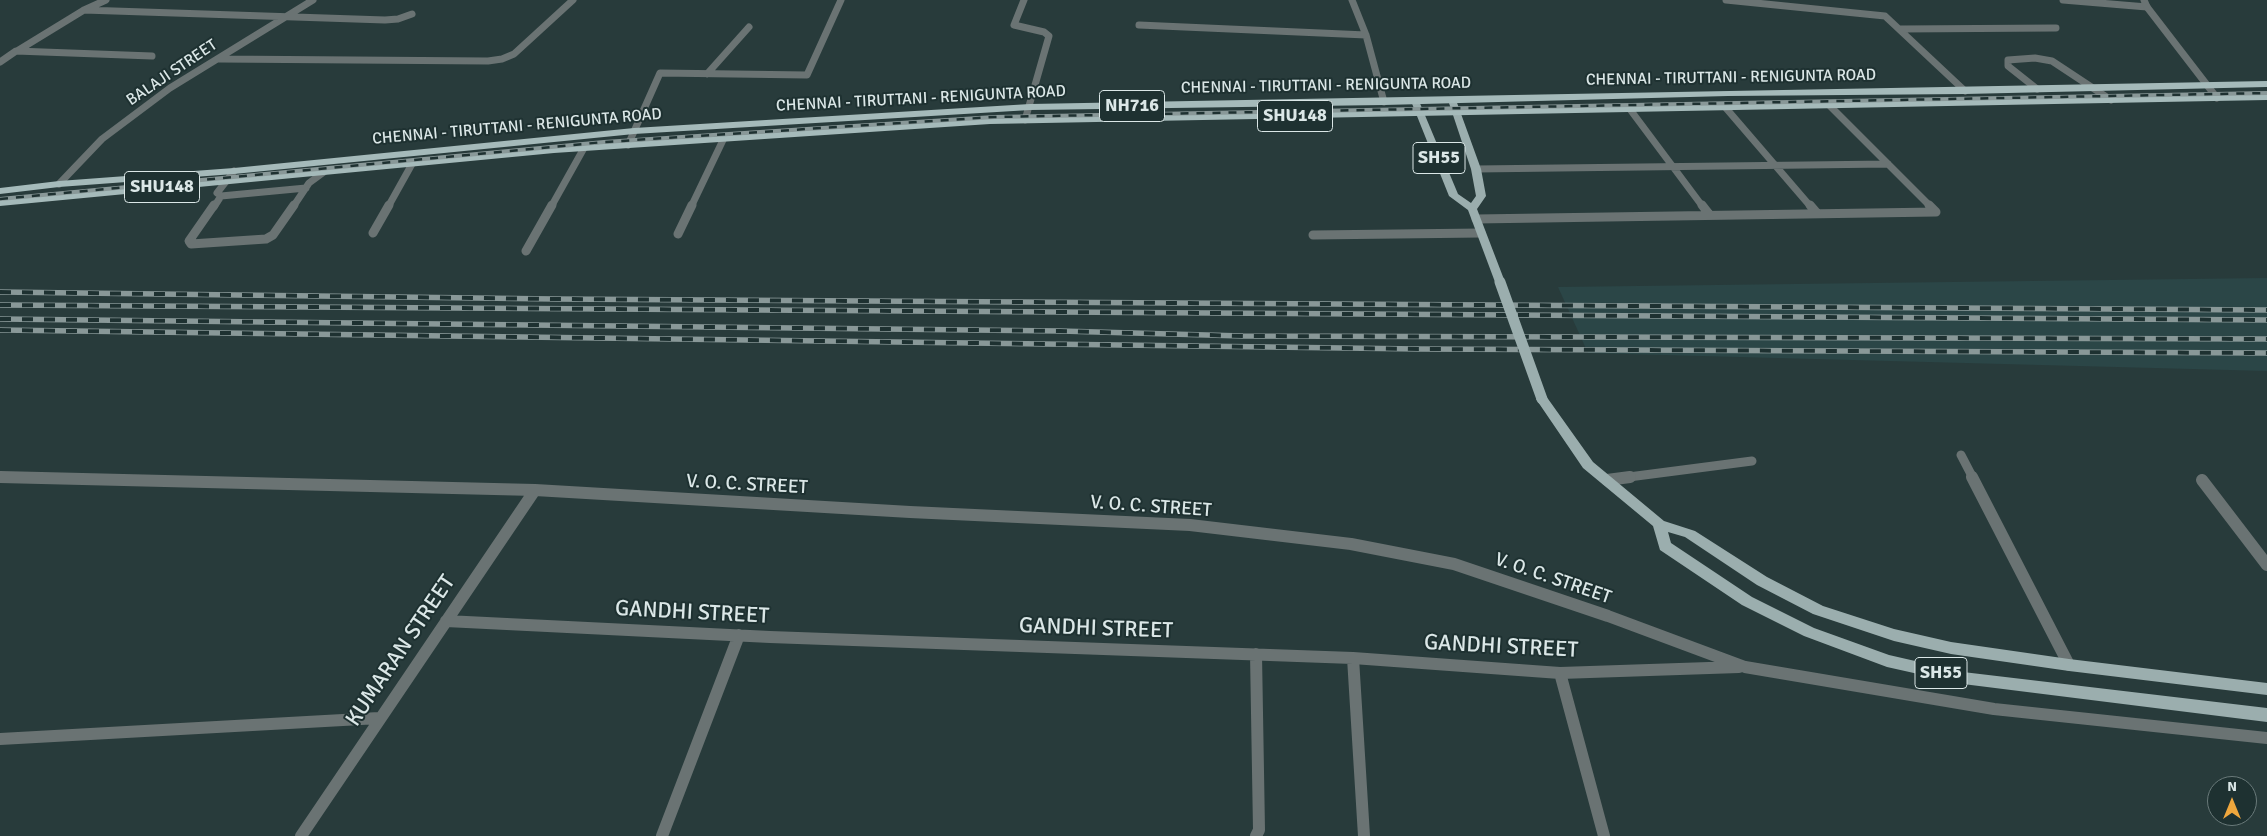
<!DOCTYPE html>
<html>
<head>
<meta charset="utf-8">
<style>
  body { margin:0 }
  #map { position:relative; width:2267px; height:836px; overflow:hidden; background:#283b3b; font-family:Signika,sans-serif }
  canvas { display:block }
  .north { position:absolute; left:2207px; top:776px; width:50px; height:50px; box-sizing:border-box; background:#1e3131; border:1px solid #6a7a7a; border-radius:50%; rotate:0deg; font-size:14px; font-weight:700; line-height:20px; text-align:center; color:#dbe7e7 }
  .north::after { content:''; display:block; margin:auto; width:18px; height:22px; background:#efa73d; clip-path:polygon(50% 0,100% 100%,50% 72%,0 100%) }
</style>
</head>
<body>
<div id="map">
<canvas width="2267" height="836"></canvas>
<div class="north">N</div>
</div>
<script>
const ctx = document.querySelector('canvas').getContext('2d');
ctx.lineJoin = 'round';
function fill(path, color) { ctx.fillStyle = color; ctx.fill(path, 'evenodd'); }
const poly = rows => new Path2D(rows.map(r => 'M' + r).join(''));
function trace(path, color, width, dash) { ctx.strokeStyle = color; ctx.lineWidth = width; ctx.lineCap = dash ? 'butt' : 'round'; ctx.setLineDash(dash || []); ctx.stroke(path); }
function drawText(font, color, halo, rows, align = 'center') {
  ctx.font = font + ' Signika,sans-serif'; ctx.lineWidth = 4; ctx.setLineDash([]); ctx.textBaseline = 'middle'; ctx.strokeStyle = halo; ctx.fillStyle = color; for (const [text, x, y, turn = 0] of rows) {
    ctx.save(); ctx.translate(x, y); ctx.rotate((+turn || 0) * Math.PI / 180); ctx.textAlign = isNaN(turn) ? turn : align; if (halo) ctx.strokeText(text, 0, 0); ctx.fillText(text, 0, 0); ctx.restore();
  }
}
fill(poly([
  [2267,278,2267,371,1588,353,1558,287]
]), '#2b4647');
trace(poly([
  [1024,0,1014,25,1044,32,1049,36,1025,120],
  [2037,89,2008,66,2008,60,2035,58,2052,61,2111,100],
  [234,171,217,193,221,196,306,188],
  [214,207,221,196],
  [293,207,309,183,324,172]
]), '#6a7373', 7);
trace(poly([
  [214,205,189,241,191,244,266,239,273,235,294,205],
  [1313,235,1481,233],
  [1621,478,1752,461]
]), '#6a7373', 9);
trace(poly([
  [1607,480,1630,477]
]), '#6a7373', 12);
trace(poly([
  [1352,0,1366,35,1384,102],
  [1726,0,1885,16,1965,91],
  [2063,0,2147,7],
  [84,10,385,20,398,19,412,14],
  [1139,25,1366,35],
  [1900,29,2056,28],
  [17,51,84,10,106,0],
  [219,59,488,61,502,59,514,54,573,0],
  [0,62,16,51,152,56],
  [707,74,749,27],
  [1830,106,1931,207],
  [1725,107,1811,207],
  [1629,108,1703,207],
  [628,145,660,73,807,75,841,0],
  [1476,169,1888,164],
  [59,184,102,139,170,88,313,0],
  [388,207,412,164],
  [551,207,584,148],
  [691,207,724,138]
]), '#6a7373', 7);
trace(poly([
  [1702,205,1709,214],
  [1810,205,1816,212],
  [1929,205,1936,212],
  [1476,219,1936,212],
  [373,233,389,205],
  [678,234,692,205],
  [526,251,552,205],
  [1961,455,1973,478],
  [0,477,49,478]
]), '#6a7373', 9);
trace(poly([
  [0,477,535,490,910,512,1190,525,1351,544,1454,564,1608,616,1745,667,1994,709,2267,738],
  [1972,477,2069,665],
  [2202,480,2267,565],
  [446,621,770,637,1353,658,1560,673,1739,667],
  [1256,654,1259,830,1256,836],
  [1353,658,1364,836],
  [1560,673,1604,836],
  [0,739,379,718],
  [301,836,535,490],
  [662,836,739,635]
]), '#6a7373', 12);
trace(poly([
  [2144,0,2147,7,2217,98]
]), '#6a7373', 7);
fill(poly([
  [1452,97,1456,100,1481,169,1486,196,1477,209,1505,282,1504,284,1500,285,1495,282,1468,210,1449,196,1411,101,1415,98,1419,101,1458,194,1471,203,1476,196,1471,169,1448,100,1452,97],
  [1542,395,1546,396,1593,462,1664,521,1695,531,1767,577,1823,606,1894,629,1951,642,2069,659,2267,683,2267,695,2069,671,1951,654,1894,641,1813,614,1757,585,1685,537,1668,532,1671,543,1752,597,1814,628,1889,655,1963,672,2267,708,2267,722,1963,684,1887,667,1804,636,1742,605,1660,550,1653,526,1583,468,1536,399,1542,395]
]), '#9baeae');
fill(poly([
  [2267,81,2267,87,1965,94,1728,96,1384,105,1030,110,634,134,234,174,59,187,0,194,0,188,59,181,234,168,634,128,1030,104,2267,81],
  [2267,94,2267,100,990,124,554,153,0,206,0,200,554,147,990,118,2267,94]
]), '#a5baba');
const railFar1 = poly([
  [0,199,604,142,994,117,2267,93]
]);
const rail = poly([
  [0,292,555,299,2267,310],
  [0,305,2267,320],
  [0,319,1060,331,1243,336,2267,339],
  [0,330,1418,349,2267,353]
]);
trace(railFar1, '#899898', 4);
trace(rail, '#899898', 5.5);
trace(railFar1, '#1e3131', 2.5, [8]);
trace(rail, '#1e3131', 4, [11]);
trace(poly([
  [1500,282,1542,399]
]), '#9baeae', 11);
drawText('16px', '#dbe7e7', '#1e3131', [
  ["BALAJI STREET",172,73,-34],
  ["CHENNAI - TIRUTTANI - RENIGUNTA ROAD",1731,78,-1],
  ["CHENNAI - TIRUTTANI - RENIGUNTA ROAD",1326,86,-1],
  ["CHENNAI - TIRUTTANI - RENIGUNTA ROAD",921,99,-3],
  ["CHENNAI - TIRUTTANI - RENIGUNTA ROAD",517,127,-5]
]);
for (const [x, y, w] of [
  [1132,106,65],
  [1295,116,75],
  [1439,158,52],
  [162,187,75],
  [1941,673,52]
]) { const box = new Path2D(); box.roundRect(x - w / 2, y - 15.5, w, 31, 4); ctx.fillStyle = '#1e3131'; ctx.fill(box); trace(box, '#dbe7e7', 1); }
drawText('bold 18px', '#dbe7e7', null, [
  ["NH716",1132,106],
  ["SHU148",1295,116],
  ["SH55",1439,158],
  ["SHU148",162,187],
  ["SH55",1941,673]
]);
drawText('19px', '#dbe7e7', '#1e3131', [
  ["V. O. C. STREET",747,485,3],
  ["V. O. C. STREET",1151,507,4],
  ["V. O. C. STREET",1553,579,19]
]);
drawText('22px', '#dbe7e7', '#1e3131', [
  ["GANDHI STREET",692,613,3],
  ["GANDHI STREET",1096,629,2],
  ["GANDHI STREET",1501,647,3],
  ["KUMARAN STREET",401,651,-56]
]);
</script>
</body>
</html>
